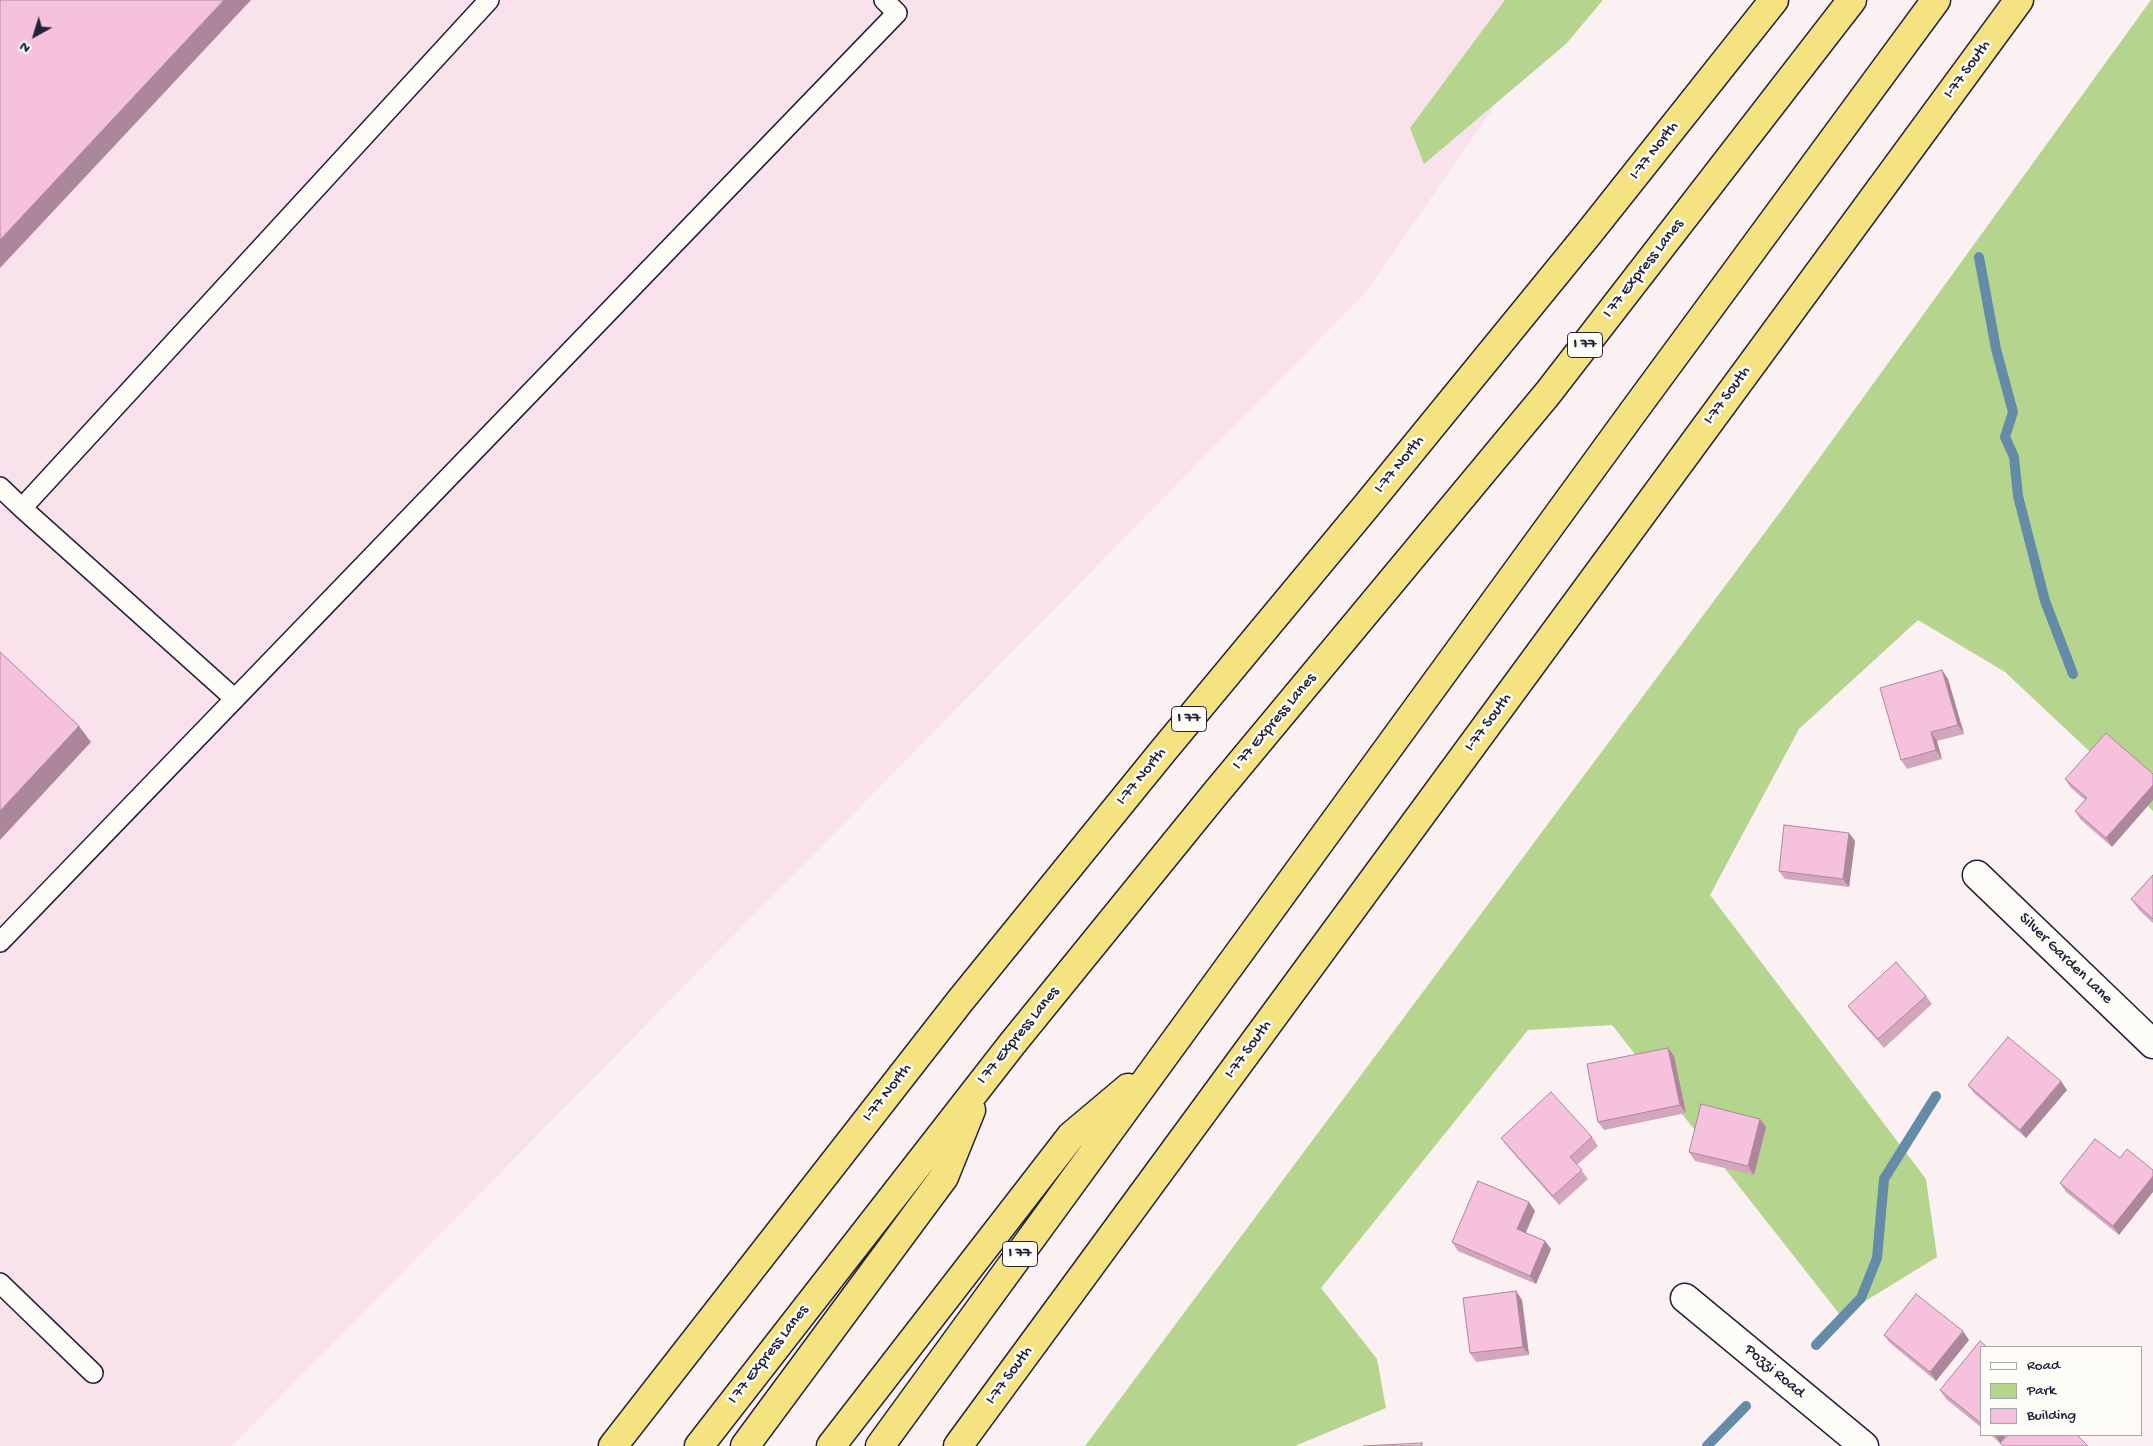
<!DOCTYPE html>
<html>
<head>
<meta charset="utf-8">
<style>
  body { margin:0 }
  #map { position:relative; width:2153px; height:1446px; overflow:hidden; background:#fbf0f2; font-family:"Gochi Hand",sans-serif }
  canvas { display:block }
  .legend { position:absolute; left:1980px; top:1346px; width:162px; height:90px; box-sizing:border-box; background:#fdfcf7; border:1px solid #a5a5ac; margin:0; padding:6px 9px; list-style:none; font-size:15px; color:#22223b }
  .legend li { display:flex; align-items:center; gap:10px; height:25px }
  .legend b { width:25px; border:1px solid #a5a5ac }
  .north { position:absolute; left:10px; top:10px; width:50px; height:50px; -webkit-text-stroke:4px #fdfcf7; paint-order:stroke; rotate:219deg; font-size:14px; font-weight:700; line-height:20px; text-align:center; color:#22223b }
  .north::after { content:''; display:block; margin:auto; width:18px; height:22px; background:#22223b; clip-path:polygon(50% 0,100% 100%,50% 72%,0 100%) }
</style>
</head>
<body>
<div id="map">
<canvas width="2153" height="1446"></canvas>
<ul class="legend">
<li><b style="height:6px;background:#fdfcf7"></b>Road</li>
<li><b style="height:14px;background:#b5d58f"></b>Park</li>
<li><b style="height:14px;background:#f5c1dd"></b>Building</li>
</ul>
<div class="north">N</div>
</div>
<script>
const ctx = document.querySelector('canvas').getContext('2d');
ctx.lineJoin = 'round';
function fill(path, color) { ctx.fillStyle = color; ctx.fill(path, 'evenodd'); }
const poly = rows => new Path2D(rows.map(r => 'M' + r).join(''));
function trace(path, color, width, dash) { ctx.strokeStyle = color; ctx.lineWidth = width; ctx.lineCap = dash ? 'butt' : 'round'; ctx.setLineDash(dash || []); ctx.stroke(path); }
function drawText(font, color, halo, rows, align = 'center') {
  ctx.font = font + ' "Gochi Hand",sans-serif'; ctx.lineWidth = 5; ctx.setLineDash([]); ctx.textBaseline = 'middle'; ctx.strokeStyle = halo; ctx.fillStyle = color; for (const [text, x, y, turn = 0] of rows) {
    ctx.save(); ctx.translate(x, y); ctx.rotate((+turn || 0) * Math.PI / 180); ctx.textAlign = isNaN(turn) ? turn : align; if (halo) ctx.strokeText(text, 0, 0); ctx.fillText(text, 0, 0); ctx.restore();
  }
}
fill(poly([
  [0,0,1568,0,1366,292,232,1446,0,1446]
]), '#f9e2ec');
fill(poly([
  [1505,0,1603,0,1566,44,1424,164,1410,128],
  [2151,0,2153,0,2153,811,2005,672,1918,620,1799,729,1710,895,1926,1179,1937,1257,1841,1316,1612,1025,1528,1030,1321,1288,1377,1359,1386,1408,1295,1446,1085,1446,1789,500]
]), '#b5d58f');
trace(poly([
  [1979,257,1996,349,2013,412,2005,437,2014,457,2018,496,2045,601,2073,674],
  [1816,1345,1861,1298,1877,1258,1884,1179,1936,1096],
  [1707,1446,1746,1406]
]), '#648ca9', 10);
const lane = poly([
  [0,487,22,508,489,0],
  [22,508,235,699],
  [0,942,897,13,884,0],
  [0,1283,93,1373]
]);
const street = poly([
  [1977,875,2153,1044],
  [1685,1298,1864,1446]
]);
const highway = poly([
  [613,1446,960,1001,1163,751,1368,504,1589,233,1774,0],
  [699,1446,1012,1044,1215,794,1548,393,1852,0],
  [745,1446,944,1177,971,1110],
  [831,1446,1071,1136,1128,1088],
  [880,1446,1633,412,1936,0],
  [958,1446,2019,0]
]);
trace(lane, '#22223b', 22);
trace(street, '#22223b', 31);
trace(highway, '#22223b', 31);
trace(lane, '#fdfcf7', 19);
trace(street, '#fdfcf7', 28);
trace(highway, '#f5e382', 28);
fill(poly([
  [1942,670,1948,679,1964,734,1937,741,1942,759,1907,769,1901,760],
  [2106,733,2112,847,2081,820,2075,811,2085,800,2071,788,2065,779],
  [1849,833,1855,841,1849,887,1785,879,1779,871],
  [2153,875,2153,923,2140,911,2131,899],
  [1926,996,1932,1004,1884,1048,1854,1014,1848,1006],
  [1674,1056,1686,1113,1604,1130,1598,1122],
  [1968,1085,2067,1090,2026,1138,1974,1093],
  [1760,1119,1766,1127,1754,1175,1695,1161,1689,1152],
  [1592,1137,1598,1146,1577,1165,1588,1179,1559,1205,1507,1146,1501,1138],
  [2095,1139,2119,1235,2066,1192,2060,1183],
  [1535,1211,1526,1233,1545,1241,1551,1249,1536,1284,1458,1251,1452,1242],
  [1516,1291,1522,1300,1529,1355,1476,1362,1470,1353],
  [1884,1335,1969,1340,1936,1381,1890,1343],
  [1982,1347,1982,1428,1946,1399,1940,1390],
  [1991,1435,2007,1435,2000,1443]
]), '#d3a6be');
fill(poly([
  [224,0,251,0,0,268,0,240],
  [1942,670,1948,679,1964,734,1958,725],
  [79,726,91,742,0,840,0,811],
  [1931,732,1937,741,1942,759,1936,750],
  [2153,785,2153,800,2112,847,2106,838],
  [1849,833,1855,841,1849,887,1843,879],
  [1668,1048,1674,1056,1686,1113,1680,1105],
  [2061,1081,2067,1090,2026,1138,2020,1130],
  [1760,1119,1766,1127,1754,1175,1748,1166],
  [2153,1176,2153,1192,2119,1235,2113,1226],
  [1529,1202,1535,1211,1523,1238,1517,1229],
  [1545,1241,1551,1249,1536,1284,1530,1276],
  [1516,1291,1522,1300,1529,1355,1523,1347],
  [1963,1331,1969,1340,1936,1381,1930,1372],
  [1995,1435,2007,1435,2000,1443]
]), '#ac879b');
const building = poly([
  [0,0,224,0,0,240,0,0],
  [0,652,79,726,0,811,0,652],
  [1942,670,1958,725,1931,732,1936,750,1901,760,1880,688,1942,670],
  [2106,733,2153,774,2153,785,2106,838,2075,811,2087,798,2065,779,2106,733],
  [1784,825,1849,833,1843,879,1779,871,1784,825],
  [2153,875,2153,919,2131,899,2153,875],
  [1896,962,1926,996,1878,1039,1848,1006,1896,962],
  [2008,1037,2061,1081,2020,1130,1968,1085,2008,1037],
  [1668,1048,1680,1105,1598,1122,1587,1064,1668,1048],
  [1551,1092,1592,1137,1570,1157,1582,1170,1553,1196,1501,1138,1551,1092],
  [1701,1104,1760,1119,1748,1166,1689,1152,1701,1104],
  [2095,1139,2120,1158,2127,1149,2153,1170,2153,1176,2113,1226,2060,1183,2095,1139],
  [1478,1181,1529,1202,1517,1229,1545,1241,1530,1276,1452,1242,1478,1181],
  [1516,1291,1523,1347,1470,1353,1463,1298,1516,1291],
  [1916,1294,1963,1331,1930,1372,1884,1335,1916,1294],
  [1980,1341,1987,1347,1982,1347,1982,1424,1940,1390,1980,1341],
  [2009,1435,2077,1435,2088,1446,2003,1446,2000,1443,2009,1435],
  [1422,1443,1422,1446,1363,1446,1422,1443]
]);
fill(building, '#f5c1dd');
trace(building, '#ac879b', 1);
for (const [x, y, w] of [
  [1585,345,35],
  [1189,719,35],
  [1020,1254,35]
]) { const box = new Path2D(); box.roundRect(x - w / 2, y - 12.5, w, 25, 4); ctx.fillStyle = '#fdfcf7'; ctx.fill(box); trace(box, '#22223b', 1); }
drawText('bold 15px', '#22223b', null, [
  ["I 77",1585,345],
  ["I 77",1189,719],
  ["I 77",1020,1254]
]);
drawText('16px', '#22223b', '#fdfcf7', [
  ["I-77 South",1968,70,-54],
  ["I-77 North",1655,151,-52],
  ["I 77 Express Lanes",1644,269,-52],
  ["I-77 South",1728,396,-54],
  ["I-77 North",1400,465,-51],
  ["I 77 Express Lanes",1275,722,-50],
  ["I-77 South",1489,723,-54],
  ["I-77 North",1142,777,-51],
  ["Silver Garden Lane",2065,959,44],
  ["I 77 Express Lanes",1019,1036,-51],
  ["I-77 South",1249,1050,-54],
  ["I-77 North",888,1093,-52],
  ["I 77 Express Lanes",769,1355,-52],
  ["Pozzi Road",1774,1372,40],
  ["I-77 South",1010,1376,-54]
]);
</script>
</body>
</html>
